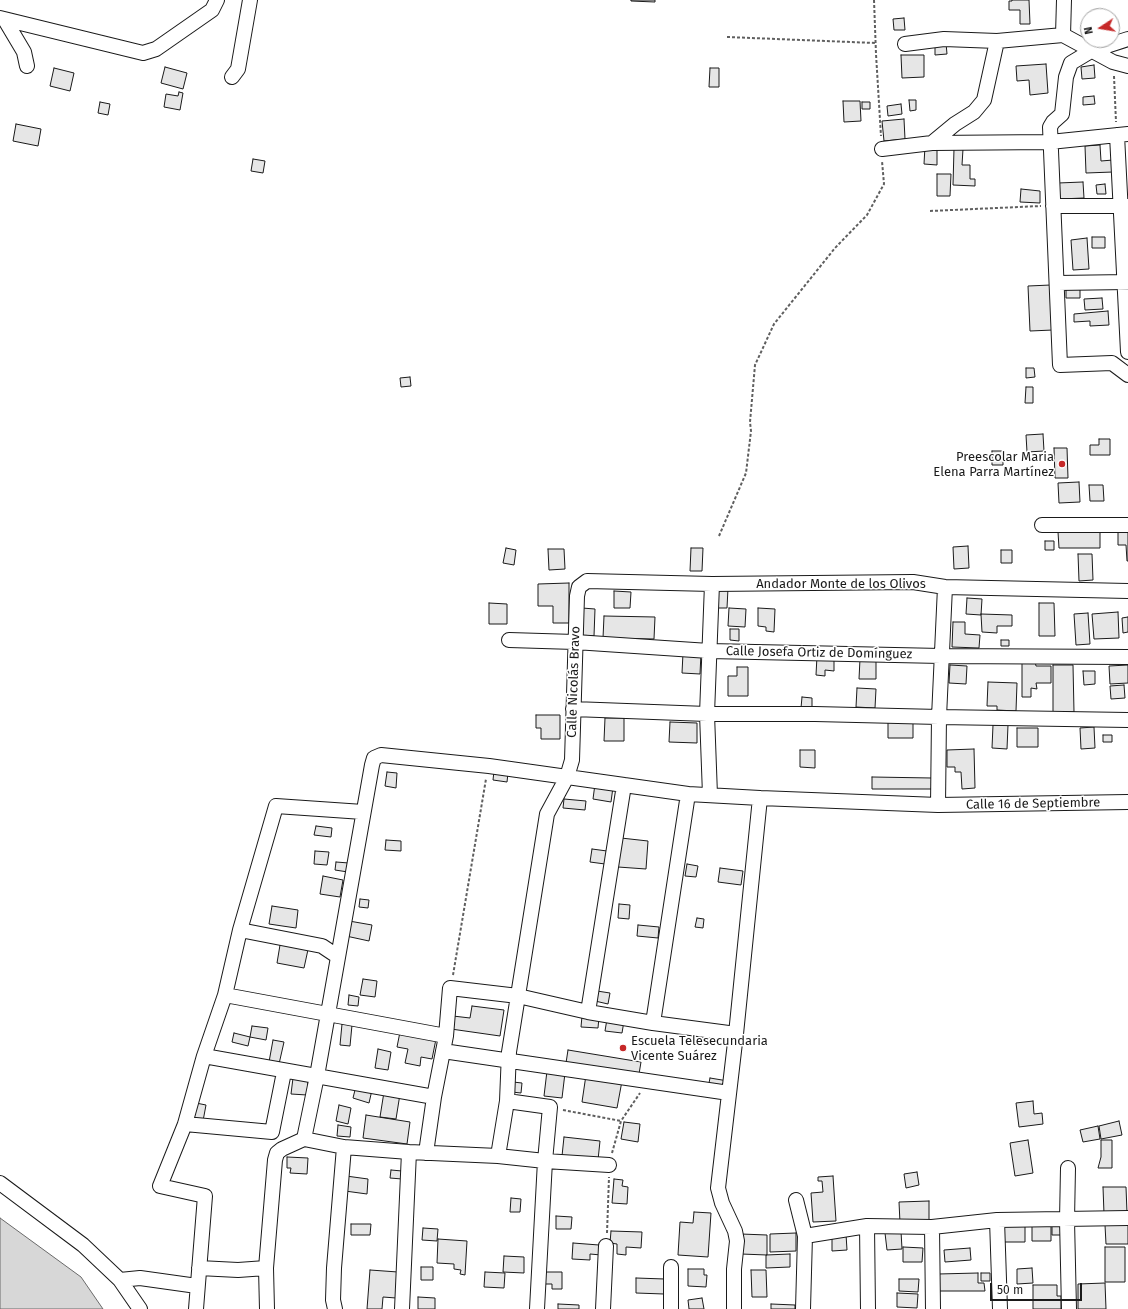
<!DOCTYPE html>
<html>
<head>
<meta charset="utf-8">
<style>
  body { margin:0 }
  #map { position:relative; width:1128px; height:1309px; overflow:hidden; background:#fff; font-family:"Fira Sans",sans-serif }
  canvas { display:block }
  .north { position:absolute; left:1080px; top:8px; width:40px; height:40px; box-sizing:border-box; background:#fff; border:1px solid #a3a3a3; border-radius:50%; rotate:258deg; font-size:11px; font-weight:700; line-height:16px; text-align:center; color:#1a1a1a }
  .north::after { content:''; display:block; margin:auto; width:14px; height:18px; background:#c62828; clip-path:polygon(50% 0,100% 100%,50% 72%,0 100%) }
  .scale { position:absolute; left:990px; top:1283px; width:92px; height:18px; box-sizing:border-box; border:2px solid #1a1a1a; border-top:0; padding-left:5px; font-size:12px; line-height:14px; white-space:nowrap; color:#1a1a1a; -webkit-text-stroke:3px #fff; paint-order:stroke }
</style>
</head>
<body>
<div id="map">
<canvas width="1128" height="1309"></canvas>
<div class="north">N</div>
<div class="scale">50 m</div>
</div>
<script>
const ctx = document.querySelector('canvas').getContext('2d');
ctx.lineJoin = 'round';
function fill(path, color) { ctx.fillStyle = color; ctx.fill(path, 'evenodd'); }
const poly = rows => new Path2D(rows.map(r => 'M' + r).join(''));
function trace(path, color, width, dash) { ctx.strokeStyle = color; ctx.lineWidth = width; ctx.lineCap = dash ? 'butt' : 'round'; ctx.setLineDash(dash || []); ctx.stroke(path); }
function drawText(font, color, halo, rows, align = 'center') {
  ctx.font = font + ' "Fira Sans",sans-serif'; ctx.lineWidth = 3; ctx.setLineDash([]); ctx.textBaseline = 'middle'; ctx.strokeStyle = halo; ctx.fillStyle = color; for (const [text, x, y, turn = 0] of rows) {
    ctx.save(); ctx.translate(x, y); ctx.rotate((+turn || 0) * Math.PI / 180); ctx.textAlign = isNaN(turn) ? turn : align; if (halo) ctx.strokeText(text, 0, 0); ctx.fillText(text, 0, 0); ctx.restore();
  }
}
const water = poly([
  [0,1218,81,1277,103,1309,0,1309,0,1218]
]);
fill(water, '#d7d7d7');
trace(water, '#6a6a6a', 1);
const building = poly([
  [631,0,655,0,655,2,631,1,631,0],
  [1012,0,1029,0,1030,24,1020,24,1020,10,1009,10,1009,1,1012,1,1012,0],
  [904,18,905,30,894,30,893,19,904,18],
  [935,43,946,43,947,54,935,55,935,43],
  [901,55,924,55,924,77,902,78,901,55],
  [1046,64,1048,93,1030,95,1029,80,1017,81,1016,66,1046,64],
  [1094,65,1095,78,1082,79,1081,67,1094,65],
  [165,67,187,73,183,89,161,83,165,67],
  [54,68,74,73,70,91,50,86,54,68],
  [710,68,719,68,719,87,709,87,710,68],
  [179,92,183,93,180,110,164,107,166,94,178,96,179,92],
  [1094,96,1095,104,1083,105,1083,97,1094,96],
  [909,100,916,100,916,110,910,111,909,100],
  [843,101,860,101,861,121,844,122,843,101],
  [100,102,110,104,108,115,98,113,100,102],
  [862,102,870,102,870,109,862,109,862,102],
  [901,104,902,114,888,116,887,106,901,104],
  [904,119,905,139,884,141,882,121,904,119],
  [16,124,41,129,38,146,13,141,16,124],
  [1100,145,1101,161,1113,160,1113,172,1086,173,1085,146,1100,145],
  [925,146,937,146,937,165,924,164,925,146],
  [954,149,963,149,962,165,970,165,970,179,975,179,975,186,953,185,954,149],
  [253,159,265,161,263,173,251,171,253,159],
  [937,174,951,174,950,196,937,196,937,174],
  [1083,182,1084,198,1059,199,1058,183,1083,182],
  [1105,184,1106,194,1097,194,1096,185,1105,184],
  [1021,189,1040,191,1040,203,1020,202,1021,189],
  [1092,237,1105,237,1105,248,1092,248,1092,237],
  [1087,238,1089,269,1073,270,1071,240,1087,238],
  [1051,285,1053,330,1030,331,1028,286,1051,285],
  [1080,286,1080,298,1066,298,1066,287,1080,286],
  [1102,298,1103,309,1085,310,1084,299,1102,298],
  [1108,311,1109,325,1090,326,1090,321,1074,322,1074,314,1108,311],
  [1026,368,1034,368,1035,377,1026,378,1026,368],
  [410,377,411,386,401,387,400,378,410,377],
  [1026,387,1033,387,1033,403,1025,403,1026,387],
  [1043,434,1044,451,1027,452,1026,435,1043,434],
  [1099,439,1110,439,1110,455,1090,455,1090,445,1099,445,1099,439],
  [1054,448,1067,448,1068,478,1055,478,1054,448],
  [992,451,1003,451,1003,465,992,465,992,451],
  [1079,482,1080,502,1059,503,1058,483,1079,482],
  [1089,485,1103,485,1104,501,1090,501,1089,485],
  [1118,529,1128,529,1128,561,1127,561,1126,545,1118,545,1118,529],
  [1100,531,1100,548,1059,548,1058,532,1100,531],
  [1045,541,1054,541,1054,550,1045,550,1045,541],
  [968,546,969,568,954,569,953,547,968,546],
  [506,548,516,550,514,565,503,563,506,548],
  [691,548,703,548,702,571,690,571,691,548],
  [548,549,564,549,565,569,549,570,548,549],
  [1001,550,1012,550,1012,563,1001,563,1001,550],
  [1078,554,1092,554,1093,580,1079,581,1078,554],
  [569,583,569,623,553,623,553,606,538,606,538,584,569,583],
  [715,587,728,588,727,608,715,608,715,587],
  [614,591,631,592,630,608,614,608,614,591],
  [967,598,982,599,981,615,966,614,967,598],
  [489,603,507,604,507,624,489,624,489,603],
  [1039,603,1054,603,1055,636,1039,636,1039,603],
  [582,608,595,609,594,636,581,635,582,608],
  [729,608,746,609,745,627,728,626,729,608],
  [758,608,775,609,774,632,766,631,766,627,758,626,758,608],
  [1118,612,1119,638,1094,639,1092,614,1118,612],
  [1088,613,1090,644,1076,645,1074,614,1088,613],
  [981,614,1012,615,1012,626,997,626,997,633,982,632,981,614],
  [604,616,655,617,654,639,603,638,604,616],
  [1128,617,1128,632,1123,633,1122,618,1128,617],
  [953,622,965,622,965,634,980,635,979,648,952,647,953,622],
  [730,629,739,629,739,641,730,640,730,629],
  [1001,640,1009,640,1009,646,1001,646,1001,640],
  [683,653,701,653,700,674,682,673,683,653],
  [817,656,834,657,834,671,825,670,825,676,816,675,817,656],
  [860,659,876,659,876,679,859,679,860,659],
  [1022,661,1035,661,1036,666,1051,666,1051,683,1036,683,1037,689,1031,688,1031,697,1022,697,1022,661],
  [950,665,967,666,966,684,949,683,950,665],
  [1053,665,1073,665,1074,712,1053,712,1053,665],
  [1128,665,1128,683,1110,684,1109,666,1128,665],
  [737,667,748,667,748,696,728,696,728,676,737,676,737,667],
  [1083,671,1095,671,1095,684,1084,685,1083,671],
  [988,682,1017,683,1016,711,997,710,997,706,987,706,988,682],
  [1124,685,1125,698,1111,699,1110,686,1124,685],
  [857,688,876,689,875,708,856,707,857,688],
  [802,697,812,698,812,709,801,708,802,697],
  [536,715,560,715,560,739,541,739,541,728,536,728,536,715],
  [605,718,624,718,624,741,604,741,605,718],
  [888,721,913,721,913,738,888,738,888,721],
  [670,722,697,723,697,743,669,742,670,722],
  [993,725,1008,725,1007,749,992,748,993,725],
  [1094,727,1095,748,1081,749,1080,728,1094,727],
  [1017,728,1038,728,1038,747,1017,747,1017,728],
  [1103,735,1112,735,1112,742,1103,742,1103,735],
  [974,749,975,788,962,789,961,772,955,772,955,767,947,767,947,750,974,749],
  [800,750,815,750,815,768,800,767,800,750],
  [494,771,508,773,507,782,493,780,494,771],
  [387,772,397,773,396,788,385,786,387,772],
  [872,777,932,778,932,789,872,789,872,777],
  [595,784,613,787,611,802,593,799,595,784],
  [564,799,586,801,585,810,563,808,564,799],
  [316,826,332,828,331,837,314,835,316,826],
  [621,838,648,841,646,869,618,867,621,838],
  [386,840,401,841,401,851,385,850,386,840],
  [592,849,607,851,605,864,590,862,592,849],
  [315,851,329,852,327,865,314,864,315,851],
  [336,862,349,863,348,872,335,870,336,862],
  [687,864,698,866,696,877,685,876,687,864],
  [720,868,743,871,741,885,718,882,720,868],
  [323,876,343,880,340,897,320,894,323,876],
  [360,899,369,900,368,908,359,907,360,899],
  [619,904,630,905,629,919,618,918,619,904],
  [272,906,298,910,296,928,269,924,272,906],
  [697,918,704,919,703,928,695,927,697,918],
  [349,921,372,925,369,941,346,936,349,921],
  [638,925,659,927,658,938,637,936,638,925],
  [281,939,309,945,304,968,277,963,281,939],
  [363,979,377,981,375,997,360,995,363,979],
  [597,991,610,993,608,1004,595,1001,597,991],
  [349,995,359,997,358,1006,348,1005,349,995],
  [472,1006,504,1010,500,1036,451,1029,453,1016,470,1018,472,1006],
  [582,1016,599,1017,598,1028,581,1027,582,1016],
  [607,1019,624,1021,622,1033,605,1031,607,1019],
  [342,1024,352,1025,350,1046,340,1045,342,1024],
  [252,1026,268,1028,266,1040,250,1037,252,1026],
  [400,1032,436,1039,432,1059,421,1057,420,1066,405,1063,408,1049,397,1047,400,1032],
  [234,1033,250,1037,248,1046,232,1042,234,1033],
  [273,1040,284,1042,279,1064,269,1062,273,1040],
  [378,1049,391,1052,388,1070,375,1068,378,1049],
  [568,1050,641,1062,639,1074,566,1063,568,1050],
  [547,1071,565,1073,562,1098,544,1096,547,1071],
  [586,1075,622,1081,617,1108,582,1102,586,1075],
  [293,1078,308,1080,307,1095,291,1094,293,1078],
  [710,1078,728,1081,726,1090,708,1088,710,1078],
  [513,1082,522,1083,521,1093,512,1092,513,1082],
  [356,1086,372,1090,369,1103,353,1098,356,1086],
  [384,1092,400,1094,396,1119,380,1117,384,1092],
  [1033,1101,1034,1114,1042,1113,1043,1124,1019,1127,1016,1103,1033,1101],
  [196,1103,206,1105,203,1121,193,1120,196,1103],
  [339,1105,351,1108,348,1124,336,1121,339,1105],
  [366,1115,410,1122,407,1144,363,1138,366,1115],
  [1119,1121,1122,1135,1101,1139,1099,1126,1119,1121],
  [624,1122,640,1124,638,1142,621,1139,624,1122],
  [338,1125,351,1127,350,1137,337,1136,338,1125],
  [1098,1126,1100,1139,1083,1142,1080,1130,1098,1126],
  [564,1137,600,1141,598,1160,562,1156,564,1137],
  [1028,1140,1033,1173,1015,1176,1010,1143,1028,1140],
  [1101,1140,1112,1140,1112,1168,1098,1168,1101,1157,1101,1140],
  [287,1157,308,1158,307,1174,290,1173,291,1168,287,1168,287,1157],
  [391,1170,402,1171,402,1179,390,1178,391,1170],
  [917,1172,919,1185,906,1188,904,1174,917,1172],
  [346,1176,368,1179,367,1194,345,1191,346,1176],
  [833,1176,836,1221,813,1222,811,1193,823,1192,822,1181,818,1181,818,1177,833,1176],
  [614,1179,623,1180,622,1186,628,1187,627,1204,612,1203,614,1179],
  [1103,1187,1126,1187,1127,1213,1104,1214,1103,1187],
  [511,1198,521,1199,520,1212,510,1212,511,1198],
  [929,1201,929,1221,900,1223,899,1202,929,1201],
  [694,1212,711,1213,708,1257,678,1255,680,1222,693,1223,694,1212],
  [556,1216,572,1217,571,1229,556,1229,556,1216],
  [1052,1222,1065,1222,1065,1235,1052,1235,1052,1222],
  [1032,1223,1051,1223,1051,1241,1032,1241,1032,1223],
  [351,1224,371,1224,370,1235,351,1235,351,1224],
  [1003,1225,1025,1225,1025,1242,1003,1242,1003,1225],
  [1105,1225,1128,1225,1128,1244,1106,1244,1105,1225],
  [423,1228,438,1229,437,1241,422,1240,423,1228],
  [611,1231,642,1232,641,1248,626,1247,626,1255,617,1254,617,1244,610,1243,611,1231],
  [901,1231,902,1249,887,1250,885,1233,901,1231],
  [796,1233,796,1251,770,1252,770,1234,796,1233],
  [741,1234,767,1235,767,1255,741,1254,741,1234],
  [846,1234,847,1250,832,1251,832,1235,846,1234],
  [438,1239,467,1241,465,1275,460,1274,461,1270,454,1269,454,1264,437,1263,438,1239],
  [573,1243,599,1245,601,1255,590,1254,590,1260,572,1259,573,1243],
  [903,1247,923,1248,922,1262,903,1262,903,1247],
  [1105,1247,1125,1247,1125,1282,1105,1282,1105,1247],
  [970,1248,971,1260,945,1262,944,1250,970,1248],
  [790,1254,790,1267,766,1268,766,1255,790,1254],
  [504,1256,524,1257,524,1273,503,1272,504,1256],
  [421,1267,433,1267,433,1280,421,1280,421,1267],
  [1032,1268,1033,1283,1017,1284,1017,1269,1032,1268],
  [688,1269,704,1269,704,1275,707,1275,706,1287,688,1286,688,1269],
  [370,1270,398,1272,396,1298,383,1297,382,1309,367,1309,370,1270],
  [751,1270,766,1270,767,1297,752,1297,751,1270],
  [485,1272,505,1273,504,1288,484,1287,485,1272],
  [544,1272,562,1272,562,1289,552,1289,552,1284,543,1284,544,1272],
  [978,1273,978,1283,984,1283,985,1291,938,1291,938,1274,978,1273],
  [981,1273,990,1273,990,1281,981,1281,981,1273],
  [636,1278,665,1279,664,1294,636,1293,636,1278],
  [899,1279,919,1279,918,1292,899,1291,899,1279],
  [1105,1283,1106,1309,1078,1309,1078,1284,1105,1283],
  [1033,1285,1057,1285,1057,1296,1061,1296,1061,1309,1033,1309,1033,1285],
  [897,1293,918,1294,917,1308,897,1307,897,1293],
  [418,1297,435,1298,435,1309,418,1309,418,1297],
  [702,1298,704,1309,689,1309,688,1300,702,1298],
  [558,1304,579,1305,579,1309,558,1309,558,1304],
  [771,1304,795,1305,795,1309,771,1309,771,1304]
]);
fill(building, '#e6e6e6');
trace(building, '#1a1a1a', 1);
const minor = poly([
  [0,18,143,53,156,49,212,10,217,0],
  [5,20,24,52,27,66],
  [1063,35,1064,0],
  [1128,39,1091,51,1071,63,1066,77,1062,114,1053,122,1050,127,1060,365,1112,363,1128,375],
  [905,44,944,39,997,41,1063,35,1113,62,1128,66],
  [232,77,238,69,250,0],
  [1117,135,1128,352],
  [932,143,955,124,974,112,984,100,997,41],
  [882,149,932,143,1050,142,1128,134],
  [1053,206,1128,206],
  [1057,283,1128,282],
  [1042,525,1128,525],
  [509,640,575,642,709,651,941,656,1128,657],
  [573,709,707,714,815,714,939,717,1128,720],
  [710,795,707,714,712,584],
  [938,805,939,717,945,587],
  [240,930,322,946,337,956],
  [225,995,446,1036],
  [588,1012,624,785],
  [653,1023,688,794],
  [443,1051,729,1093],
  [204,1056,434,1097],
  [507,1101,550,1107,545,1161,537,1309],
  [185,1124,272,1132,284,1072],
  [304,1139,317,1076,372,765,374,758,381,755,489,766,688,794,760,798,938,805,1128,802],
  [426,1153,434,1097,446,1036,450,988,518,996,588,1012,653,1023,736,1034],
  [498,1156,507,1101,509,1052,547,814,567,777,572,760,577,596,579,587,587,581,712,584,913,582,945,587,1128,591],
  [1068,1168,1067,1220,1069,1309],
  [0,1183,83,1245,120,1280,140,1309],
  [796,1200,805,1236,803,1309],
  [997,1220,1000,1309],
  [867,1226,868,1309],
  [932,1227,933,1309],
  [805,1236,867,1226,932,1227,997,1220,1128,1218],
  [199,1268,238,1270,266,1268,267,1309],
  [266,1268,275,1160,277,1153,282,1149,304,1139,344,1147,409,1152,498,1156,545,1161,609,1165],
  [120,1280,140,1278,197,1286],
  [196,1309,205,1196,160,1186,185,1124,204,1056,225,995,240,930,276,806,363,812],
  [335,1309,333,1300,334,1268,344,1147],
  [402,1309,409,1152],
  [603,1309,606,1246],
  [671,1309,671,1267],
  [734,1309,734,1269,737,1241,735,1231,722,1203,718,1188,736,1034,760,798]
]);
trace(minor, '#1a1a1a', 16);
trace(poly([
  [874,0,876,54,881,136],
  [727,37,875,43],
  [1114,76,1116,122],
  [930,211,1041,206],
  [719,536,746,473,751,431,750,422,755,365,774,324,835,248,867,215,884,184,882,161],
  [453,975,486,779],
  [563,1110,621,1121],
  [612,1153,621,1121,640,1093],
  [607,1233,609,1177]
]), '#5f5f5f', 2, [3, 2]);
trace(minor, '#fff', 14);
for (const [x, y, r, color] of [
  [1062,464,4,"#c62828"],
  [623,1048,4,"#c62828"]
]) { const dot = new Path2D(); dot.arc(x, y, r, 0, 2 * Math.PI); ctx.fillStyle = color; ctx.fill(dot); trace(dot, '#fff', 1.5); }
drawText('13px', '#1a1a1a', '#fff', [
  ["Preescolar Maria",1054,457],
  ["Elena Parra Martínez",1054,472],
  ["Escuela Telesecundaria",631,1041,"left"],
  ["Vicente Suárez",631,1056,"left"]
], 'right');
drawText('13px', '#1a1a1a', '#fff', [
  ["Andador Monte de los Olivos",841,584],
  ["Calle Josefa Ortiz de Domínguez",819,653,1],
  ["Calle Nicolás Bravo",574,682,-88],
  ["Calle 16 de Septiembre",1033,804,-1]
]);
</script>
</body>
</html>
